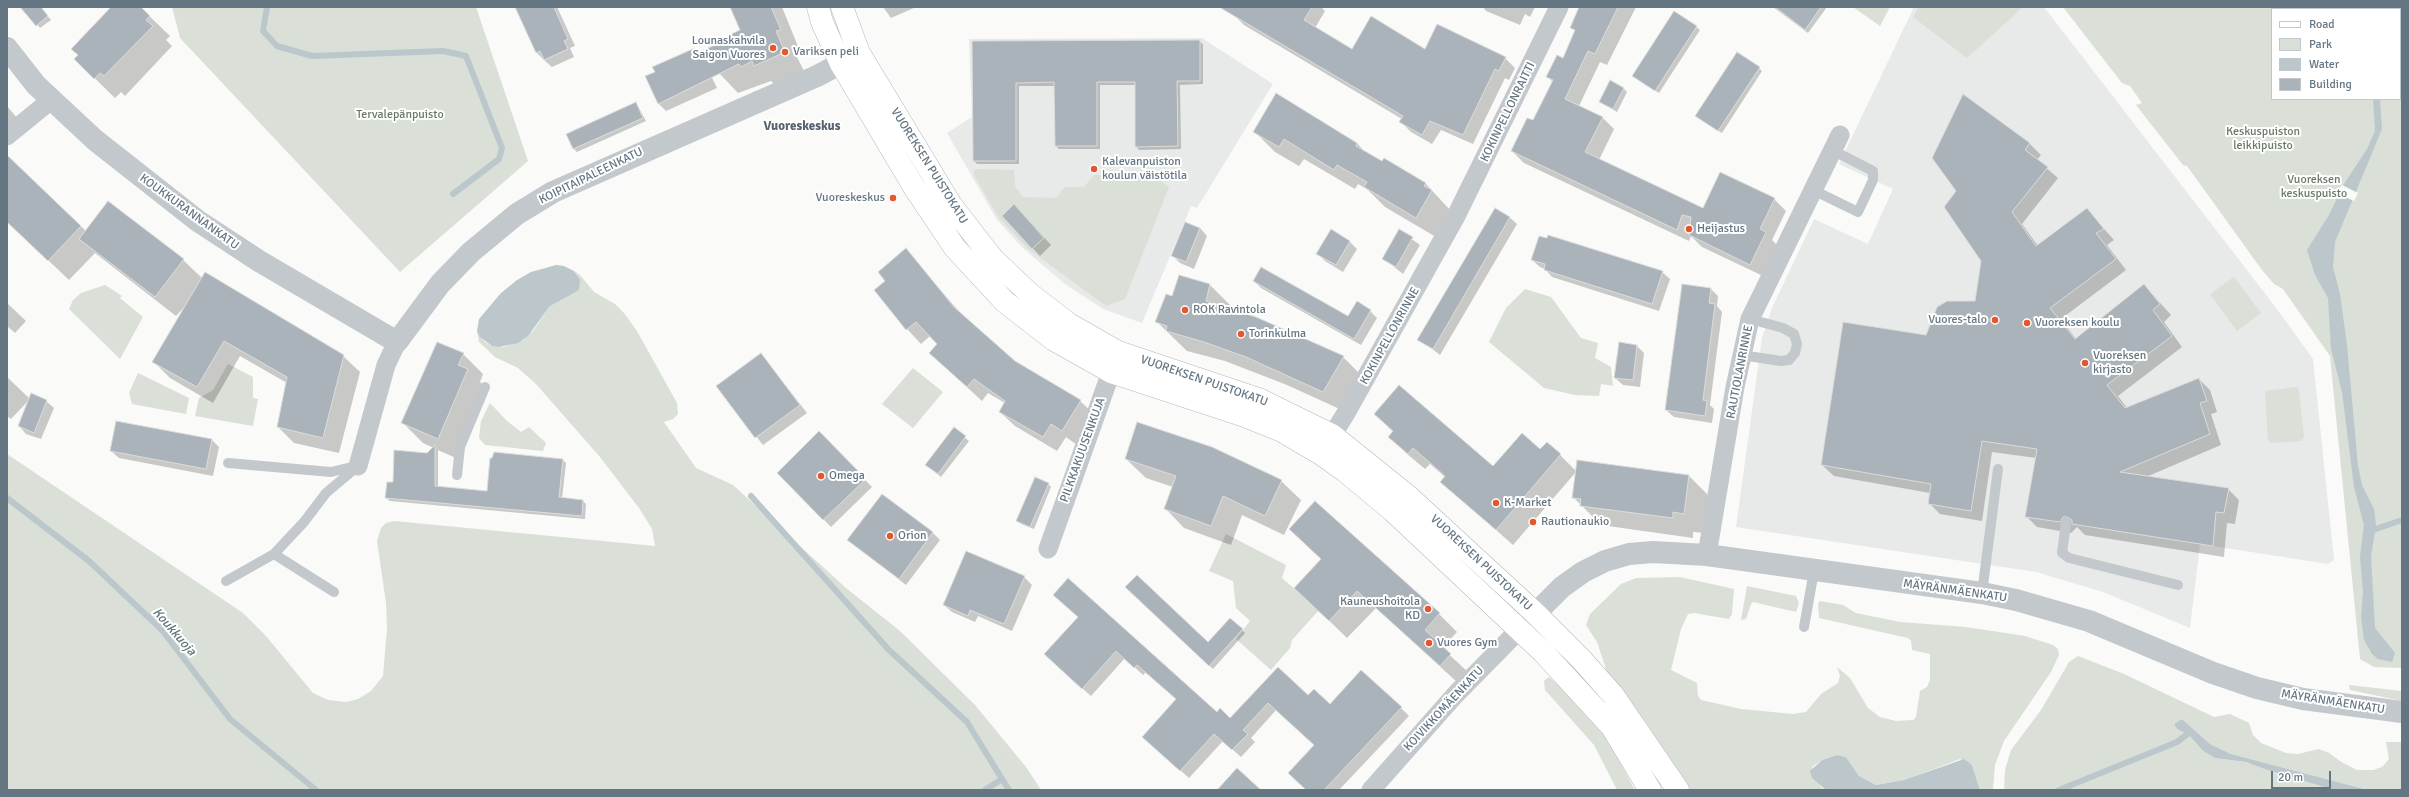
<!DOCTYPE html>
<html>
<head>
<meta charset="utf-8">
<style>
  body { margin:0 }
  #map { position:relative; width:2409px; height:797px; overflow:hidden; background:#fafaf8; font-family:Signika,sans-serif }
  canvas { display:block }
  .frame { position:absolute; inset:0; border:8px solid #657683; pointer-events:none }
  .legend { position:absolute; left:2271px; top:8px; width:130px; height:92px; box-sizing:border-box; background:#fff; border:1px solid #c1c8cd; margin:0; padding:5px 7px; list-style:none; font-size:12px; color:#657683 }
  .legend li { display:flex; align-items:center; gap:8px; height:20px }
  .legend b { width:20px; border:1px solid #c1c8cd }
  .scale { position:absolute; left:2271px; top:771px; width:60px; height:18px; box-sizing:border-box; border:2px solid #657683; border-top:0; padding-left:5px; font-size:12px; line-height:14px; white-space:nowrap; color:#657683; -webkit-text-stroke:3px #fff; paint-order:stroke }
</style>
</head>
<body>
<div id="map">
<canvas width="2409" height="797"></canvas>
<div class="frame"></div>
<ul class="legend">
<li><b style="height:5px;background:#fff"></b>Road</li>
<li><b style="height:11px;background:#dadfd7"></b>Park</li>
<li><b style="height:11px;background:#bbc7cb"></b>Water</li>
<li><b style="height:11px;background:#aab3b9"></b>Building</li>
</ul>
<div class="scale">20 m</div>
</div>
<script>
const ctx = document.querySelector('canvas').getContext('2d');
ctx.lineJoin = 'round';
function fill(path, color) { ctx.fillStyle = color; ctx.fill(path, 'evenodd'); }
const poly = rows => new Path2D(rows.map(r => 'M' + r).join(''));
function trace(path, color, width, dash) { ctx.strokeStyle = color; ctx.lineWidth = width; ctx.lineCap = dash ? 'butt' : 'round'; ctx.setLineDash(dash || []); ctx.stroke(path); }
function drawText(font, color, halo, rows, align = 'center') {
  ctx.font = font + ' Signika,sans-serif'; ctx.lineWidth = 4; ctx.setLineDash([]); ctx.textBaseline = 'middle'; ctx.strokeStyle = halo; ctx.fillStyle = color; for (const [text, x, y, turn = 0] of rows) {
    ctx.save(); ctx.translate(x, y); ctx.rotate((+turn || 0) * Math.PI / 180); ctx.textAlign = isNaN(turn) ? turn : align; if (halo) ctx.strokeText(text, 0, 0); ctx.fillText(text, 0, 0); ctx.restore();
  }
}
fill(poly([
  [1914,7,2044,7,2277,309,2313,359,2334,560,2328,564,2200,544,2190,628,2103,592,2036,572,1736,527,1762,338,1772,308,1814,219,1868,244,1893,189,1839,164],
  [1202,38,1273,84,1197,208,1191,206,1142,323,1103,309,1065,284,1024,249,997,220,947,133,972,117,969,39]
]), '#e8e9e9');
fill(poly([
  [172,7,476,7,528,161,400,272,180,38],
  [1853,7,1890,7,1880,26],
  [1919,7,2023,7,1967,58,1913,17],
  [2063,7,2402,7,2402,668,2374,667,2360,659,2330,356,2283,289,2274,284,2262,270,2187,166,2183,165,2136,105,2142,103,2130,86,2122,83],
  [2272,9,2400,9,2400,99,2272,99],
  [974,169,1014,170,1015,186,1023,197,1056,198,1065,187,1084,187,1094,175,1153,175,1169,187,1125,299,1106,306,1027,248,999,218,974,175],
  [574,271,580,275,594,292,615,304,624,313,637,331,677,403,678,414,673,419,664,422,696,468,733,485,846,588,900,631,975,705,1026,767,1041,790,7,790,7,454,243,613,266,636,313,693,328,700,346,702,358,699,371,691,383,676,387,629,386,603,377,541,381,528,386,523,394,521,655,546,652,529,639,508,600,457,536,384,518,368,495,357,479,342,477,331,485,342,492,346,504,347,523,340,533,331,550,306,562,298,577,275],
  [2234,277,2261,313,2237,331,2210,294],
  [105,285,122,296,120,298,143,317,120,359,69,309,73,300,81,293],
  [1525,289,1551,297,1581,338,1598,343,1595,358,1611,367,1613,386,1601,384,1599,396,1575,395,1544,388,1489,342,1506,308],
  [228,364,253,377,253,398,258,399,253,426,195,416,199,398,213,390],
  [913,368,943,392,913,428,882,404],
  [138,373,189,398,186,414,132,404,129,393],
  [2296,387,2299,390,2304,437,2301,441,2271,443,2268,440,2265,391],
  [490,403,507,421,521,432,529,427,546,443,543,451,485,445,479,438,481,421],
  [1226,534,1286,565,1282,578,1319,610,1292,640,1290,648,1271,670,1236,639,1250,621,1236,608,1233,581,1209,571],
  [1680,577,1734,589,1732,614,1729,619,1694,613,1688,614,1681,629,1671,670,1697,683,1698,696,1701,700,1741,709,1793,714,1806,712,1821,694,1838,683,1840,676,1837,667,1850,678,1868,708,1880,717,1896,721,1913,720,1916,717,1920,691,1927,687,1930,680,1930,654,1912,650,1911,641,1908,638,1819,618,1818,604,1820,601,1843,605,1856,613,1900,622,1966,627,2025,636,2053,645,2058,649,2059,655,2051,672,2004,741,1995,765,1993,790,1980,790,1972,765,1960,759,1905,780,1876,785,1859,776,1846,757,1837,755,1822,760,1812,767,1821,787,1826,790,1688,790,1647,724,1608,675,1597,642,1586,625,1590,614,1621,584,1636,578],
  [1747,586,1796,596,1799,603,1796,612,1753,602,1751,604,1746,619,1741,620],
  [2078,656,2124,674,2214,717,2230,714,2249,723,2253,735,2261,743,2286,753,2298,754,2319,749,2329,753,2343,763,2357,770,2373,770,2382,767,2389,759,2386,742,2402,742,2402,790,2368,790,2231,754,2210,744,2182,719,2174,724,2177,729,2189,735,2203,751,2215,758,2246,762,2264,769,2334,790,2004,790,2005,770,2011,750,2041,710,2069,662],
  [1549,677,1580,703,1607,738,1635,790,1617,790,1594,745,1545,690,1544,681],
  [2349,685,2402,691,2402,701,2350,690]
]), '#dadfd7');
fill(poly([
  [2373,99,2380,99,2382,129,2335,242,2333,267,2340,294,2347,345,2358,466,2362,485,2374,509,2376,525,2371,556,2375,628,2395,653,2392,662,2378,659,2372,654,2364,640,2361,617,2363,592,2360,557,2364,525,2354,487,2342,392,2331,349,2328,298,2315,275,2307,250,2329,215,2344,184,2367,149,2375,131],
  [556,265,564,266,574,271,580,280,579,290,550,306,528,336,518,343,499,347,492,346,480,337,477,331,479,319,501,293,517,280,531,272],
  [2182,719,2210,744,2231,754,2368,790,2334,790,2264,769,2246,762,2215,758,2203,751,2189,735,2177,729,2174,724],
  [1837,755,1846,757,1859,776,1876,785,1904,780,1964,759,1972,765,1980,790,1826,790,1812,778,1810,771,1822,760]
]), '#bbc7cb');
fill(poly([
  [2342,185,2358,193,2354,201,2337,193]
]), '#fafaf8');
fill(poly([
  [22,7,40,7,51,20,40,28],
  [113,7,140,7,170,36,166,40,172,46,125,96,121,92,115,98,75,59],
  [521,7,557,7,575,46,570,48,574,57,552,67,544,60,537,53,518,11],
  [725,7,782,7,799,49,794,51,804,71,775,85,771,81,738,93,719,73,729,39,741,31,731,7],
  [883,7,916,7,891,18],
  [1239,7,1321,7,1325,11,1315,28,1353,50,1426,50,1505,58,1515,68,1509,80,1505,78,1473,144,1441,130,1432,144,1411,132,1401,122,1402,119,1244,25,1234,15],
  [1483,7,1535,7,1530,17,1525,14,1520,25,1486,11],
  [1581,7,1636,7,1607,65,1600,62,1579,106,1602,117,1614,129,1599,160,1703,209,1774,199,1786,211,1772,240,1777,245,1763,276,1702,247,1691,236,1689,241,1524,163,1512,151,1533,122,1553,82,1548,77,1563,60,1575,31,1571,28],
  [1773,7,1827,7,1808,33],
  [1696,27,1700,30,1659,93,1633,76],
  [1199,41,1203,44,1203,84,1180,85,1181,149,1139,150,1136,146,1136,85,1100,85,1100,149,1059,149,1056,146,1055,86,1019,86,1019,164,977,164,974,161,973,42],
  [695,49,702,57,717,88,666,111,659,104,647,77],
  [1759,68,1762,71,1722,133,1700,119],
  [1623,88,1627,92,1617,112,1600,102],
  [1963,96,2030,144,2041,155,2037,160,2058,178,2022,224,2038,246,2087,210,2114,240,2107,245,2126,270,2061,319,2076,339,2144,285,2171,315,2164,322,2182,347,2118,396,2127,408,2199,379,2210,390,2217,412,2211,414,2221,445,2146,477,2228,489,2239,500,2235,524,2227,523,2224,557,2085,535,2077,527,2071,533,2037,527,2026,516,2036,458,1992,452,1982,521,1940,514,1929,503,1930,493,1834,476,1822,465,1927,336,1976,302,1982,260,1957,191],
  [636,103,646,121,577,152,574,149,567,135],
  [7,106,18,119,7,127],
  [1255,132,1357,143,1366,153,1426,184,1451,211,1436,237,1385,207,1368,190,1358,184,1355,189,1304,159,1299,166,1275,152],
  [12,161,86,231,183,260,202,278,343,356,360,372,339,453,294,443,278,427,287,383,240,356,213,403,170,378,153,361,189,302,176,316,95,253,69,280,7,221,7,166],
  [1022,213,1051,245,1040,256,1003,216],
  [1509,217,1517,224,1440,355,1419,339],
  [1200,228,1207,236,1194,269,1180,263,1172,255],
  [1399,230,1420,245,1403,274,1383,258],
  [1349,241,1357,249,1343,272,1325,261,1317,253],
  [906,250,963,316,1014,361,1080,401,1095,415,1077,445,1066,437,1057,451,1015,426,1000,412,1005,403,988,393,982,401,930,353,938,344,930,336,921,344,907,329,886,281],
  [1532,260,1662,272,1670,279,1659,311,1552,277,1545,269,1540,267],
  [1254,281,1348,318,1370,311,1377,318,1361,345,1261,288],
  [1210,285,1230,305,1229,310,1343,357,1363,377,1344,411,1287,385,1225,361,1187,351,1157,322,1173,298],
  [1711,289,1718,296,1717,306,1722,312,1710,405,1714,409,1712,423,1674,417,1666,410],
  [7,303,26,321,15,333,7,326],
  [1620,343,1637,346,1644,353,1640,387,1623,385,1615,378],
  [463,354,483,374,480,382,488,390,458,459,438,450,438,488,488,492,562,459,566,463,562,499,583,501,586,504,585,519,390,501,386,498,394,484,434,448,423,443,403,423],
  [761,354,807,413,763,445,717,387],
  [7,377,30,399,11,419,7,416],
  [46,401,54,408,41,439,26,434,19,426],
  [1375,414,1493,467,1541,451,1560,455,1576,471,1689,476,1709,496,1704,533,1693,532,1693,538,1601,525,1573,497,1576,472,1513,545,1442,482,1446,478,1430,464,1425,469,1406,453,1389,437,1393,432],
  [954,429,969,441,941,477,930,468],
  [819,433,872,487,831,527,778,473],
  [212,440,219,447,213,476,119,458,111,451],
  [1126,459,1281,481,1301,500,1284,535,1242,515,1231,545,1184,528,1165,508,1173,487,1146,478],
  [1048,483,1051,487,1034,529,1021,524,1018,521],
  [1290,529,1439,614,1457,632,1442,648,1468,672,1458,683,1376,608,1347,638,1313,605,1322,560],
  [932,532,940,540,906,585,848,540],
  [1024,577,1032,585,1012,631,978,616,975,622,952,612,944,605],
  [1127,587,1208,643,1230,619,1245,633,1213,669],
  [1079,617,1217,713,1230,719,1278,669,1308,697,1330,705,1401,708,1409,716,1339,790,1307,790,1315,745,1276,710,1251,738,1255,742,1241,757,1223,741,1189,778,1151,744,1177,700,1146,672,1143,675,1125,658,1091,696,1053,662]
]), '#0003');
trace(poly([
  [267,7,263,31,277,46,312,56,443,51,466,56,502,148,499,159,453,194],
  [751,496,889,650,967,722,1002,779],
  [7,498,89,561,162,630,230,719,316,790],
  [2370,531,2402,520],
  [985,790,1002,779,1009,790],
  [2059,790,2177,742,2190,732]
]), '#bbc7cb', 6);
const building = poly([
  [20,7,41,7,48,16,36,26,20,7],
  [111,7,141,7,150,16,146,20,153,26,104,76,100,73,94,79,74,59,78,55,71,49,111,7],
  [515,7,554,7,568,39,564,41,568,49,544,60,540,51,536,53,515,7],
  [730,7,771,7,781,30,776,31,785,52,754,66,752,61,741,67,739,64,658,104,645,76,655,72,652,67,695,48,697,53,728,39,727,36,740,30,730,7],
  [1219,7,1312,7,1304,20,1352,49,1371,16,1425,49,1437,24,1506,57,1499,71,1495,69,1463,135,1430,121,1422,135,1399,122,1403,116,1219,7],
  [1579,7,1618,7,1595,54,1588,51,1565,99,1603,117,1585,152,1703,208,1720,172,1775,198,1760,229,1766,232,1750,265,1689,235,1691,217,1682,215,1677,230,1511,151,1527,118,1533,120,1553,80,1546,77,1557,55,1563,58,1575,30,1570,28,1579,7],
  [1775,7,1821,7,1805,30,1775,7],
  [1674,11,1697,26,1655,91,1632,76,1674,11],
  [1200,40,1200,81,1177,81,1178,146,1135,147,1135,82,1097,82,1097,146,1055,146,1054,82,1016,83,1016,161,973,161,972,41,1200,40],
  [1737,52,1760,67,1718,131,1695,116,1737,52],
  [1610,80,1624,88,1613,109,1599,102,1610,80],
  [1276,93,1357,143,1356,146,1382,161,1384,158,1426,183,1424,186,1432,190,1416,218,1364,187,1367,182,1337,165,1334,170,1284,139,1279,147,1253,132,1276,93],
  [1963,94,2030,143,2025,150,2048,167,2012,212,2036,246,2087,208,2104,229,2096,233,2116,259,2050,308,2075,339,2144,284,2160,304,2153,310,2172,336,2107,385,2125,408,2199,378,2207,401,2200,403,2210,434,2120,472,2229,488,2224,513,2216,512,2213,546,2072,524,2072,520,2067,517,2063,517,2060,522,2025,517,2037,449,1982,441,1971,511,1928,504,1931,484,1821,465,1843,322,1926,335,1937,307,1947,301,1975,301,1981,261,1944,207,1956,191,1932,158,1963,94],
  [636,102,643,118,573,149,566,134,636,102],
  [7,155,81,226,48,261,7,222,7,155],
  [108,201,184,259,155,297,79,239,108,201],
  [1014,204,1044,238,1032,249,1002,216,1014,204],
  [1495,208,1510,217,1433,349,1417,340,1495,208],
  [1185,222,1200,228,1186,262,1171,256,1185,222],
  [1331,229,1350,241,1336,265,1316,254,1331,229],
  [1399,229,1413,237,1396,267,1382,259,1399,229],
  [1548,235,1663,271,1652,304,1544,270,1545,264,1531,260,1539,236,1547,238,1548,235],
  [906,248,954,307,1015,361,1081,400,1062,431,1051,424,1043,437,999,412,1005,401,974,379,967,387,929,353,937,344,916,322,906,330,874,290,885,281,878,272,906,248],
  [1261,267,1348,316,1357,301,1371,310,1354,339,1253,281,1261,267],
  [205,272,344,355,323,438,277,427,287,377,224,341,197,387,152,362,205,272],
  [1179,275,1210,284,1206,301,1256,317,1344,356,1323,392,1246,357,1204,342,1166,331,1167,326,1155,322,1166,294,1172,296,1179,275],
  [1682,284,1711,288,1709,303,1715,304,1703,400,1707,401,1705,416,1665,410,1682,284],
  [437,342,464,353,458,365,468,369,438,439,401,423,437,342],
  [1619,342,1637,345,1633,380,1614,378,1619,342],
  [761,353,800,405,755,438,716,386,761,353],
  [1399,385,1493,466,1522,433,1540,449,1547,442,1561,454,1496,530,1440,482,1445,476,1413,448,1408,454,1388,437,1393,431,1374,414,1399,385],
  [31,393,47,400,34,433,18,426,31,393],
  [116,421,212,439,206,469,110,451,116,421],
  [1137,422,1212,447,1282,480,1265,516,1223,496,1211,526,1164,509,1176,476,1125,459,1137,422],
  [954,427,966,436,938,474,925,465,954,427],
  [819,431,866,479,823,520,777,473,819,431],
  [435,445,435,486,487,491,490,458,492,458,494,452,563,459,559,497,583,500,582,516,385,498,387,482,393,482,394,450,427,453,435,445],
  [1577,460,1689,475,1684,514,1673,512,1673,518,1580,506,1581,499,1572,498,1577,460],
  [1035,477,1049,483,1030,527,1016,521,1035,477],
  [882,494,933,532,899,579,847,540,882,494],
  [1315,501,1440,613,1425,630,1451,654,1440,666,1357,591,1329,621,1294,588,1321,559,1289,529,1315,501],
  [966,551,1025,576,1004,624,970,610,968,616,943,605,966,551],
  [1137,575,1208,642,1230,618,1243,629,1209,666,1125,587,1137,575],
  [1068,578,1217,712,1220,708,1230,718,1278,667,1308,695,1314,689,1330,704,1361,670,1402,707,1324,790,1306,790,1288,773,1314,745,1268,703,1243,730,1248,734,1232,750,1214,734,1180,771,1142,737,1176,699,1137,665,1134,668,1116,651,1082,689,1044,654,1078,617,1053,595,1068,578],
  [1237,768,1261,790,1217,790,1237,768]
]);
fill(building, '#aab3b9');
trace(building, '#dcdcda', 1);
const secondary = poly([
  [818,7,822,22,841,64,914,187,955,248,1005,302,1054,340,1111,372,1245,416,1282,431,1321,454,1345,471,1393,511,1543,652,1612,727,1650,790],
  [842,7,859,53,951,205,993,259,1030,294,1069,324,1118,352,1261,400,1332,435,1408,496,1535,613,1581,659,1613,695,1678,790]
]);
trace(secondary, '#b3babf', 23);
trace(poly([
  [1813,190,1858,212,1873,180,1873,171,1832,150],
  [1741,355,1781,361,1789,360,1795,353,1797,344,1794,334,1783,328,1750,319],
  [228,463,331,472,356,466],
  [457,475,460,447,485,387],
  [2066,523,2062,553,2069,558,2178,585],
  [274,554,334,592],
  [226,581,274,554,304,522,326,493,358,466],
  [1982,593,1998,469],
  [1804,627,1814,571]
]), '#c3c8cc', 10);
trace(poly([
  [7,136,51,100],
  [1325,447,1346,413,1456,216,1559,7],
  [358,466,386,365,397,342],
  [1048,549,1116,358],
  [1707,555,1735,387,1750,319,1840,135],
  [1371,790,1455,695,1519,630]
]), '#c3c8cc', 19);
trace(poly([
  [7,48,36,85,95,140,198,221,259,261,397,342,440,284,471,252,517,214,553,192,817,76,857,55],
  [1522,627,1562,587,1583,572,1605,561,1629,554,1653,552,1707,555,1982,593,2016,600,2089,621,2213,673,2257,688,2303,699,2402,712]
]), '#c3c8cc', 22);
trace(secondary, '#fff', 22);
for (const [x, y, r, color] of [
  [773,48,4,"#e4572e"],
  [785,52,4,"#e4572e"],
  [1094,169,4,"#e4572e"],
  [893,198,4,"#e4572e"],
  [1689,229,4,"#e4572e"],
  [1185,310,4,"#e4572e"],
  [1995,320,4,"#e4572e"],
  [2027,323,4,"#e4572e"],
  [1241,334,4,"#e4572e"],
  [2085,363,4,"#e4572e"],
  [821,476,4,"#e4572e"],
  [1496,503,4,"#e4572e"],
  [1533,522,4,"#e4572e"],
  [890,536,4,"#e4572e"],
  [1428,609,4,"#e4572e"],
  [1429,643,4,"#e4572e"]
]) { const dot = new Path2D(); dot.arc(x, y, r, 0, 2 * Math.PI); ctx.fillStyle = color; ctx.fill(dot); trace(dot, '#fff', 1.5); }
drawText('12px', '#657683', '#fff', [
  ["Lounaskahvila",765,41,"right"],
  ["Saigon Vuores",765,55,"right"],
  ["Variksen peli",793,52],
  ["Kalevanpuiston",1102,162],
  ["koulun väistötila",1102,176],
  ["Vuoreskeskus",885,198,"right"],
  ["Heijastus",1697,229],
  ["ROK Ravintola",1193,310],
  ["Vuores-talo",1987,320,"right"],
  ["Vuoreksen koulu",2035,323],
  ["Torinkulma",1249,334],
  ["Vuoreksen",2093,356],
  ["kirjasto",2093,370],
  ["Omega",829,476],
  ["K-Market",1504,503],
  ["Rautionaukio",1541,522],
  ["Orion",898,536],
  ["Kauneushoitola",1420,602,"right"],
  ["KD",1420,616,"right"],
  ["Vuores Gym",1437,643]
], 'left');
drawText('12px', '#657683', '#fff', [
  ["KOKINPELLONRAITTI",1508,112,-64],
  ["VUOREKSEN PUISTOKATU",929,166,58],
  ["KOIPITAIPALEENKATU",591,176,-26],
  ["KOUKKURANNANKATU",189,212,36],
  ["KOKINPELLONRINNE",1390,336,-61],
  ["RAUTIOLANRINNE",1740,372,-79],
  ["VUOREKSEN PUISTOKATU",1204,381,19],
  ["PILKKAKUUSENKUJA",1083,450,-70],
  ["VUOREKSEN PUISTOKATU",1481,563,43],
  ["MÄYRÄNMÄENKATU",1955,591,8],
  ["MÄYRÄNMÄENKATU",2333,702,9],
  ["KOIVIKKOMÄENKATU",1444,709,-47]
]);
drawText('12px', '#687a64', '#fff', [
  ["Tervalepänpuisto",400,115],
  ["Keskuspuiston",2263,132],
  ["leikkipuisto",2263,146],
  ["Vuoreksen",2314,180],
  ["keskuspuisto",2314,194]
]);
drawText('bold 13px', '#57646e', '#fff', [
  ["Vuoreskeskus",802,127]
]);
drawText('italic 13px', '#60757c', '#fff', [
  ["Koukkuoja",174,632,49]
]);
</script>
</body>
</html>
